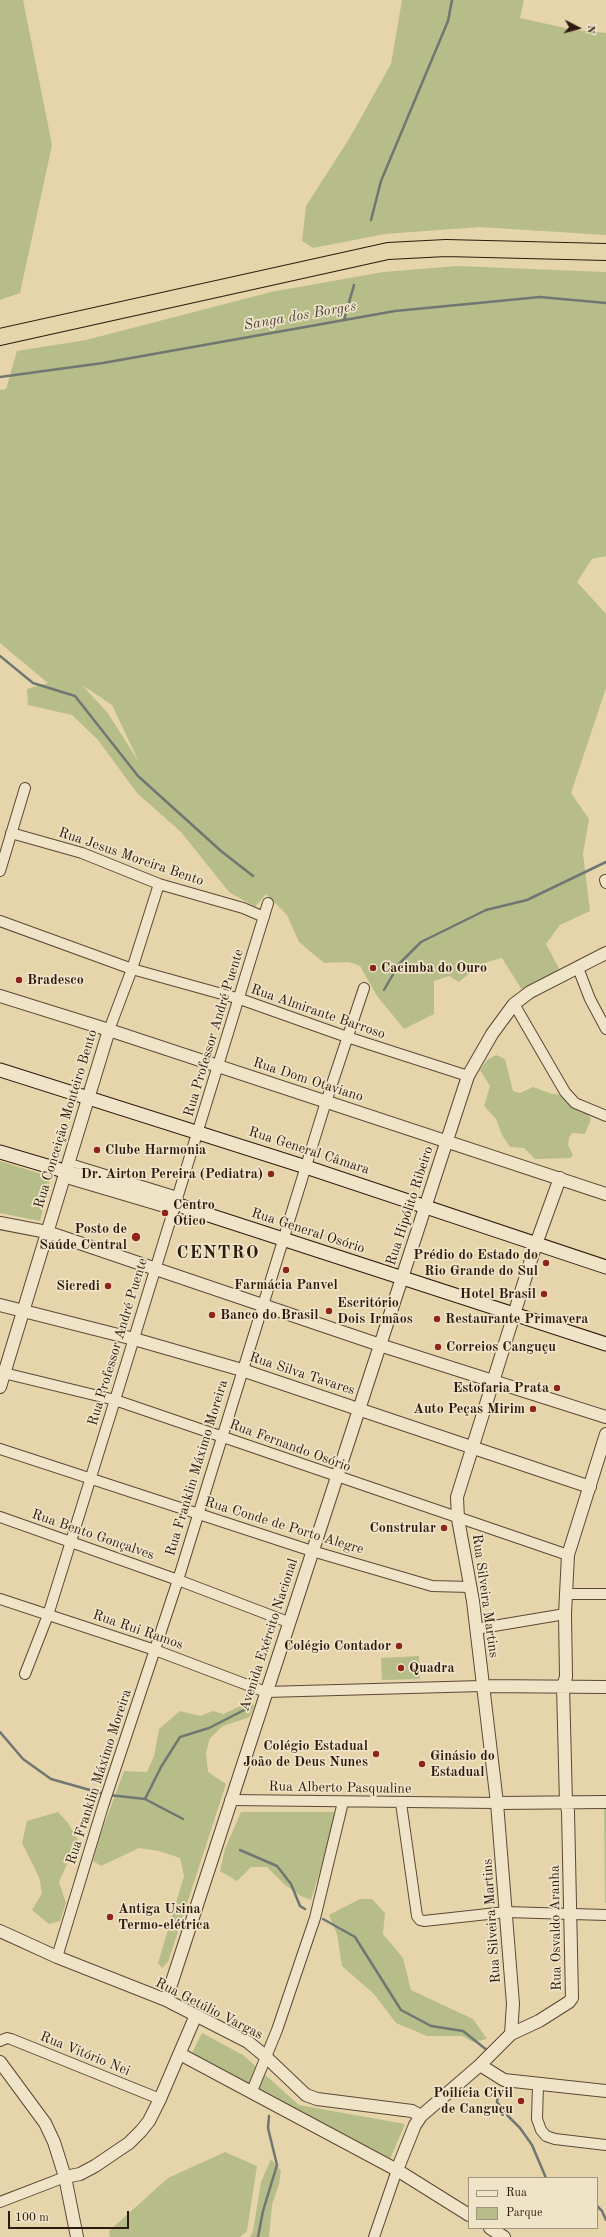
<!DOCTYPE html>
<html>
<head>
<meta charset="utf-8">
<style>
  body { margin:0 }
  #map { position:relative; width:606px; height:2237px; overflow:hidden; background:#e6d5ab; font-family:"Old Standard TT",serif }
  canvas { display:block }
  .legend { position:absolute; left:468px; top:2177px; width:130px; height:52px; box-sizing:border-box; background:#efe4c8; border:1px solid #a2937e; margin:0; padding:5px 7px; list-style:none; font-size:12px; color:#2e190e }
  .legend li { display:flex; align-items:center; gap:8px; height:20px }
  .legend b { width:20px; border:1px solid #a2937e }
  .north { position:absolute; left:558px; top:8px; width:40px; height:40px; -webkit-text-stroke:3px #efe4c8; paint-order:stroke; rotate:96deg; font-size:11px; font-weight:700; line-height:16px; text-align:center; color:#2e190e }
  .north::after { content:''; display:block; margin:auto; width:14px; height:18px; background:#2e190e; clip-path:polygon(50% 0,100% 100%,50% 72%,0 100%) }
  .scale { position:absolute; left:8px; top:2211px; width:121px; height:18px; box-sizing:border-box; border:2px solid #2e190e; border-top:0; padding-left:5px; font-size:12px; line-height:14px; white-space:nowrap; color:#2e190e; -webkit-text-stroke:3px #efe4c8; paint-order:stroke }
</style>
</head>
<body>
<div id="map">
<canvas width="606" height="2237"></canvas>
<ul class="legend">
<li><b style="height:5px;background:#efe4c8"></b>Rua</li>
<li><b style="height:11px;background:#b6bd88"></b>Parque</li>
</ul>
<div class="north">N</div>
<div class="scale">100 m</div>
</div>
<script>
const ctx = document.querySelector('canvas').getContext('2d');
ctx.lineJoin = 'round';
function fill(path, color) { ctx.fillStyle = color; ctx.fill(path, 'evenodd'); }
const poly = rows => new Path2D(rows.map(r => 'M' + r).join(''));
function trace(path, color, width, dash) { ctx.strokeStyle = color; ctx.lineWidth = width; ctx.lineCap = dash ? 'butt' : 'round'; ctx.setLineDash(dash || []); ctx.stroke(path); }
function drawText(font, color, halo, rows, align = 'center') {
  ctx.font = font + ' "Old Standard TT",serif'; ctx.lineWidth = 3.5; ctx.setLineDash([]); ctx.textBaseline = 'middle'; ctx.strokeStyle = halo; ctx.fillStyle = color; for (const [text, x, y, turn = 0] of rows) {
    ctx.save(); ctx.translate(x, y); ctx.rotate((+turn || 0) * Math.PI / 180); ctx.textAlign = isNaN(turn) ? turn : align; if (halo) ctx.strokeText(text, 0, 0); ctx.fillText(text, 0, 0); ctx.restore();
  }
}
fill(poly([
  [0,0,23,0,52,145,20,293,0,300],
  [402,0,524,0,520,18,574,30,606,33,606,235,480,227,385,234,313,248,302,241,306,206,349,139,391,64],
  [457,266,606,272,606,556,592,559,577,582,606,614,606,688,571,793,589,819,583,854,590,911,560,925,546,944,561,972,522,990,502,958,481,964,459,982,449,976,434,981,434,1014,404,1029,377,996,360,966,349,962,324,963,299,942,287,915,266,894,255,907,229,892,181,832,137,793,98,740,72,715,28,705,27,689,48,683,0,643,0,390,6,389,17,351,86,340,271,292,383,272],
  [82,685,112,705,139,762,107,712],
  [496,1055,505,1059,513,1091,520,1093,533,1087,552,1094,564,1095,587,1112,591,1119,585,1134,572,1133,569,1138,568,1145,573,1155,571,1158,535,1159,524,1148,510,1147,502,1135,496,1119,484,1106,490,1086,480,1070,487,1060],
  [0,1161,51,1177,40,1221,0,1213],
  [419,1656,420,1679,382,1680,381,1658],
  [252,1701,254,1706,250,1717,223,1726,210,1738,206,1753,208,1772,226,1784,168,1962,162,1968,158,1963,184,1876,180,1858,159,1851,139,1848,101,1866,93,1861,99,1839,124,1771,147,1772,154,1756,159,1729,180,1711,200,1716,213,1711,223,1714],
  [604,1809,606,1809,606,1903,605,1903],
  [58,1812,68,1823,78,1840,59,1882,66,1903,60,1921,49,1924,32,1910,42,1893,39,1877,22,1843,27,1821],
  [241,1812,338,1812,311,1900,301,1896,285,1885,267,1867,251,1867,237,1881,220,1871,225,1849],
  [360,1899,372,1899,385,1913,383,1934,403,1958,411,1990,473,2019,487,2039,473,2042,462,2036,427,2036,396,2023,374,1994,342,1966,337,1934,329,1915],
  [202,2033,243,2055,299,2105,405,2124,390,2159,190,2057],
  [225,2152,257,2166,247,2231,240,2237,110,2237,109,2231,168,2178],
  [271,2159,281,2171,279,2184,272,2205,269,2237,250,2237,253,2231,261,2182]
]), '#b6bd88');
trace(poly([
  [371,220,381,181,448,21,452,0],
  [344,320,354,285],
  [0,377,103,363,395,311,540,297,606,303],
  [0,656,33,683,75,696,138,776,221,851,253,876],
  [384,990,399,964,421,942,486,910,527,900,606,862],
  [0,1732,23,1759,51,1779,104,1794],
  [109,1795,145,1799,183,1819],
  [145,1799,161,1767,180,1737,209,1728,250,1707],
  [240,1850,277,1866,291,1884,300,1906,305,1909],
  [323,1919,355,1937,401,2010,431,2026,463,2031,488,2051],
  [498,2090,497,2102,508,2116,520,2128,532,2145,546,2178],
  [597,2206,602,2211,606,2220],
  [258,2237,263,2211,277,2165,268,2128,269,2116]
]), '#707772', 2.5);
const pedestrian = poly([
  [75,1164,173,1194],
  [71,1181,169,1210]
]);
const minor = poly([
  [11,833,82,853,159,884,243,908,264,917],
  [0,871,25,788],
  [605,880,606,883],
  [0,921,132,969,240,999,347,1037,468,1076],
  [578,968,590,999,606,1029],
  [514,1004,565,1092,575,1103,606,1116],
  [109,1030,132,969,159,884],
  [0,1372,115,1400,568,1555],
  [0,1449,312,1551,432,1586,470,1587],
  [0,1517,178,1580,288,1622],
  [566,1594,606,1594],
  [0,1599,155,1650,266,1692,482,1686],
  [476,1629,565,1614],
  [25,1674,48,1615,115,1400,268,903],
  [230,1800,497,1803],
  [401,1803,417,1916,420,1920,424,1921,506,1912,606,1915],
  [57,1957,103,1806,178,1580,324,1108,364,988],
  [0,2041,7,2038,11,2039,160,2099],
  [538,2085,537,2119,541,2130,546,2136,555,2139,606,2145],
  [252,2091,277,2030,315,1918,343,1802],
  [0,2202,65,2177],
  [374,2237,397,2170]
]);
const tertiary = poly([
  [0,996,109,1030,606,1194],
  [0,1223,47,1232,386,1347,606,1417],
  [0,1305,134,1339,242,1370,590,1487],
  [0,1387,109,1030],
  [482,1686,606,1687],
  [497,1803,606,1802],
  [0,1931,57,1957,166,2000,248,2042,265,2056,306,2095,317,2099,412,2111,421,2116],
  [166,2000,468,1076,492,1034,514,1004,530,992,606,953],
  [511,2034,513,2004,497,1803,473,1601,458,1519,457,1497,536,1244,560,1178],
  [180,2054,397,2170,469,2215],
  [0,2062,45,2123,54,2142,65,2177,77,2237],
  [480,2065,504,2080,606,2091],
  [397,2170,415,2125,421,2116,480,2065,511,2034,539,2021,569,2002,572,1998,568,1811,566,1803,563,1686,566,1677,565,1614,568,1555,606,1434],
  [65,2177,80,2174,95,2166,129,2143,141,2131,149,2121,160,2099,196,2015],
  [490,2228,504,2237]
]);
const secondary = poly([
  [0,1070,306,1167,606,1267],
  [0,1152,175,1204,606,1344]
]);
const trunk = poly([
  [0,337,388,251,446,248,606,252]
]);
trace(pedestrian, '#5c4835', 9);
trace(minor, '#5c4835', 12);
trace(tertiary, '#5c4835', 14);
trace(secondary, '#2e190e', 15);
trace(trunk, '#2e190e', 18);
trace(pedestrian, '#efe4c8', 7);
trace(minor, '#efe4c8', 10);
trace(tertiary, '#efe4c8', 12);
trace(secondary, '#efe4c8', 13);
trace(trunk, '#e6d5ab', 16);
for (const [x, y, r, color] of [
  [373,968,4,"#8f2418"],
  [19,980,4,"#8f2418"],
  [97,1150,4,"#8f2418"],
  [271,1174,4,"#8f2418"],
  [165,1213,4,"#8f2418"],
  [136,1237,5,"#8f2418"],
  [546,1263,4,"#8f2418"],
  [286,1270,4,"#8f2418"],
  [108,1286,4,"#8f2418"],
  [544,1294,4,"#8f2418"],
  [329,1311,4,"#8f2418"],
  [212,1315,4,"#8f2418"],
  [437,1319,4,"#8f2418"],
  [438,1347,4,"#8f2418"],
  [557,1388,4,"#8f2418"],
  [533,1409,4,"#8f2418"],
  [444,1528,4,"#8f2418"],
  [399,1646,4,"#8f2418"],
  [401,1668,4,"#8f2418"],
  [376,1754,4,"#8f2418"],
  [422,1764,4,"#8f2418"],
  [110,1917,4,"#8f2418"],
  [521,2101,4,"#8f2418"]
]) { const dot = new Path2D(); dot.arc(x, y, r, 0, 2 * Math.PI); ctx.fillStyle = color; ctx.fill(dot); trace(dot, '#efe4c8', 1.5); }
drawText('14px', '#2e190e', '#efe4c8', [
  ["Rua Jesus Moreira Bento",131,857,19],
  ["Rua Almirante Barroso",318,1012,19],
  ["Rua Professor André Puente",214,1033,-73],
  ["Rua Dom Otaviano",308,1080,18],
  ["Rua Conceição Monteiro Bento",66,1119,-73],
  ["Rua General Câmara",309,1151,18],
  ["Rua Hipólito Ribeiro",410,1206,-72],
  ["Rua General Osório",308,1231,18],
  ["Rua Professor André Puente",118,1342,-73],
  ["Rua Silva Tavares",302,1374,18],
  ["Rua Fernando Osório",290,1446,20],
  ["Rua Franklin Máximo Moreira",197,1468,-73],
  ["Rua Conde de Porto Alegre",284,1526,17],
  ["Rua Bento Gonçalves",93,1535,19],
  ["Rua Silveira Martins",485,1596,82],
  ["Rua Rui Ramos",138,1630,19],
  ["Avenida Exército Nacional",269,1635,-72],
  ["Rua Franklin Máximo Moreira",99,1777,-72],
  ["Rua Alberto Pasqualine",340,1788,1],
  ["Rua Silveira Martins",492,1921,-94],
  ["Rua Osvaldo Aranha",556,1928,-91],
  ["Rua Getúlio Vargas",209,2009,27],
  ["Rua Vitório Nei",85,2054,22]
]);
drawText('bold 14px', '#2e190e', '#efe4c8', [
  ["Cacimba do Ouro",381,968],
  ["Bradesco",27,980],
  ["Clube Harmonia",105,1150],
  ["Dr. Airton Pereira (Pediatra)",263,1174,"right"],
  ["Centro",173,1205],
  ["Ótico",173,1221],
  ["Posto de",127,1229,"right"],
  ["Saúde Central",127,1245,"right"],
  ["Prédio do Estado do",538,1255,"right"],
  ["Rio Grande do Sul",538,1271,"right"],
  ["Farmácia Panvel",286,1285,"center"],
  ["Sicredi",100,1286,"right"],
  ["Hotel Brasil",536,1294,"right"],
  ["Escritório",337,1303],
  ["Dois Irmãos",337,1319],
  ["Banco do Brasil",220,1315],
  ["Restaurante Primavera",445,1319],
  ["Correios Canguçu",446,1347],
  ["Estofaria Prata",549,1388,"right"],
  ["Auto Peças Mirim",525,1409,"right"],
  ["Constrular",436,1528,"right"],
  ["Colégio Contador",391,1646,"right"],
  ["Quadra",409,1668],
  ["Colégio Estadual",368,1746,"right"],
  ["João de Deus Nunes",368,1762,"right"],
  ["Ginásio do",430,1756],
  ["Estadual",430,1772],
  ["Antiga Usina",118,1909],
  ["Termo-elétrica",118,1925],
  ["Poilícia Civil",513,2093,"right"],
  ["de Canguçu",513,2109,"right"]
], 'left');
drawText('italic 15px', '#4f4840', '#efe4c8', [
  ["Sanga dos Borges",300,316,-10]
]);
ctx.letterSpacing = '1px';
drawText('bold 18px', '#2e190e', '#efe4c8', [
  ["CENTRO",218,1253]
]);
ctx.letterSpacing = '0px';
</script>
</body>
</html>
